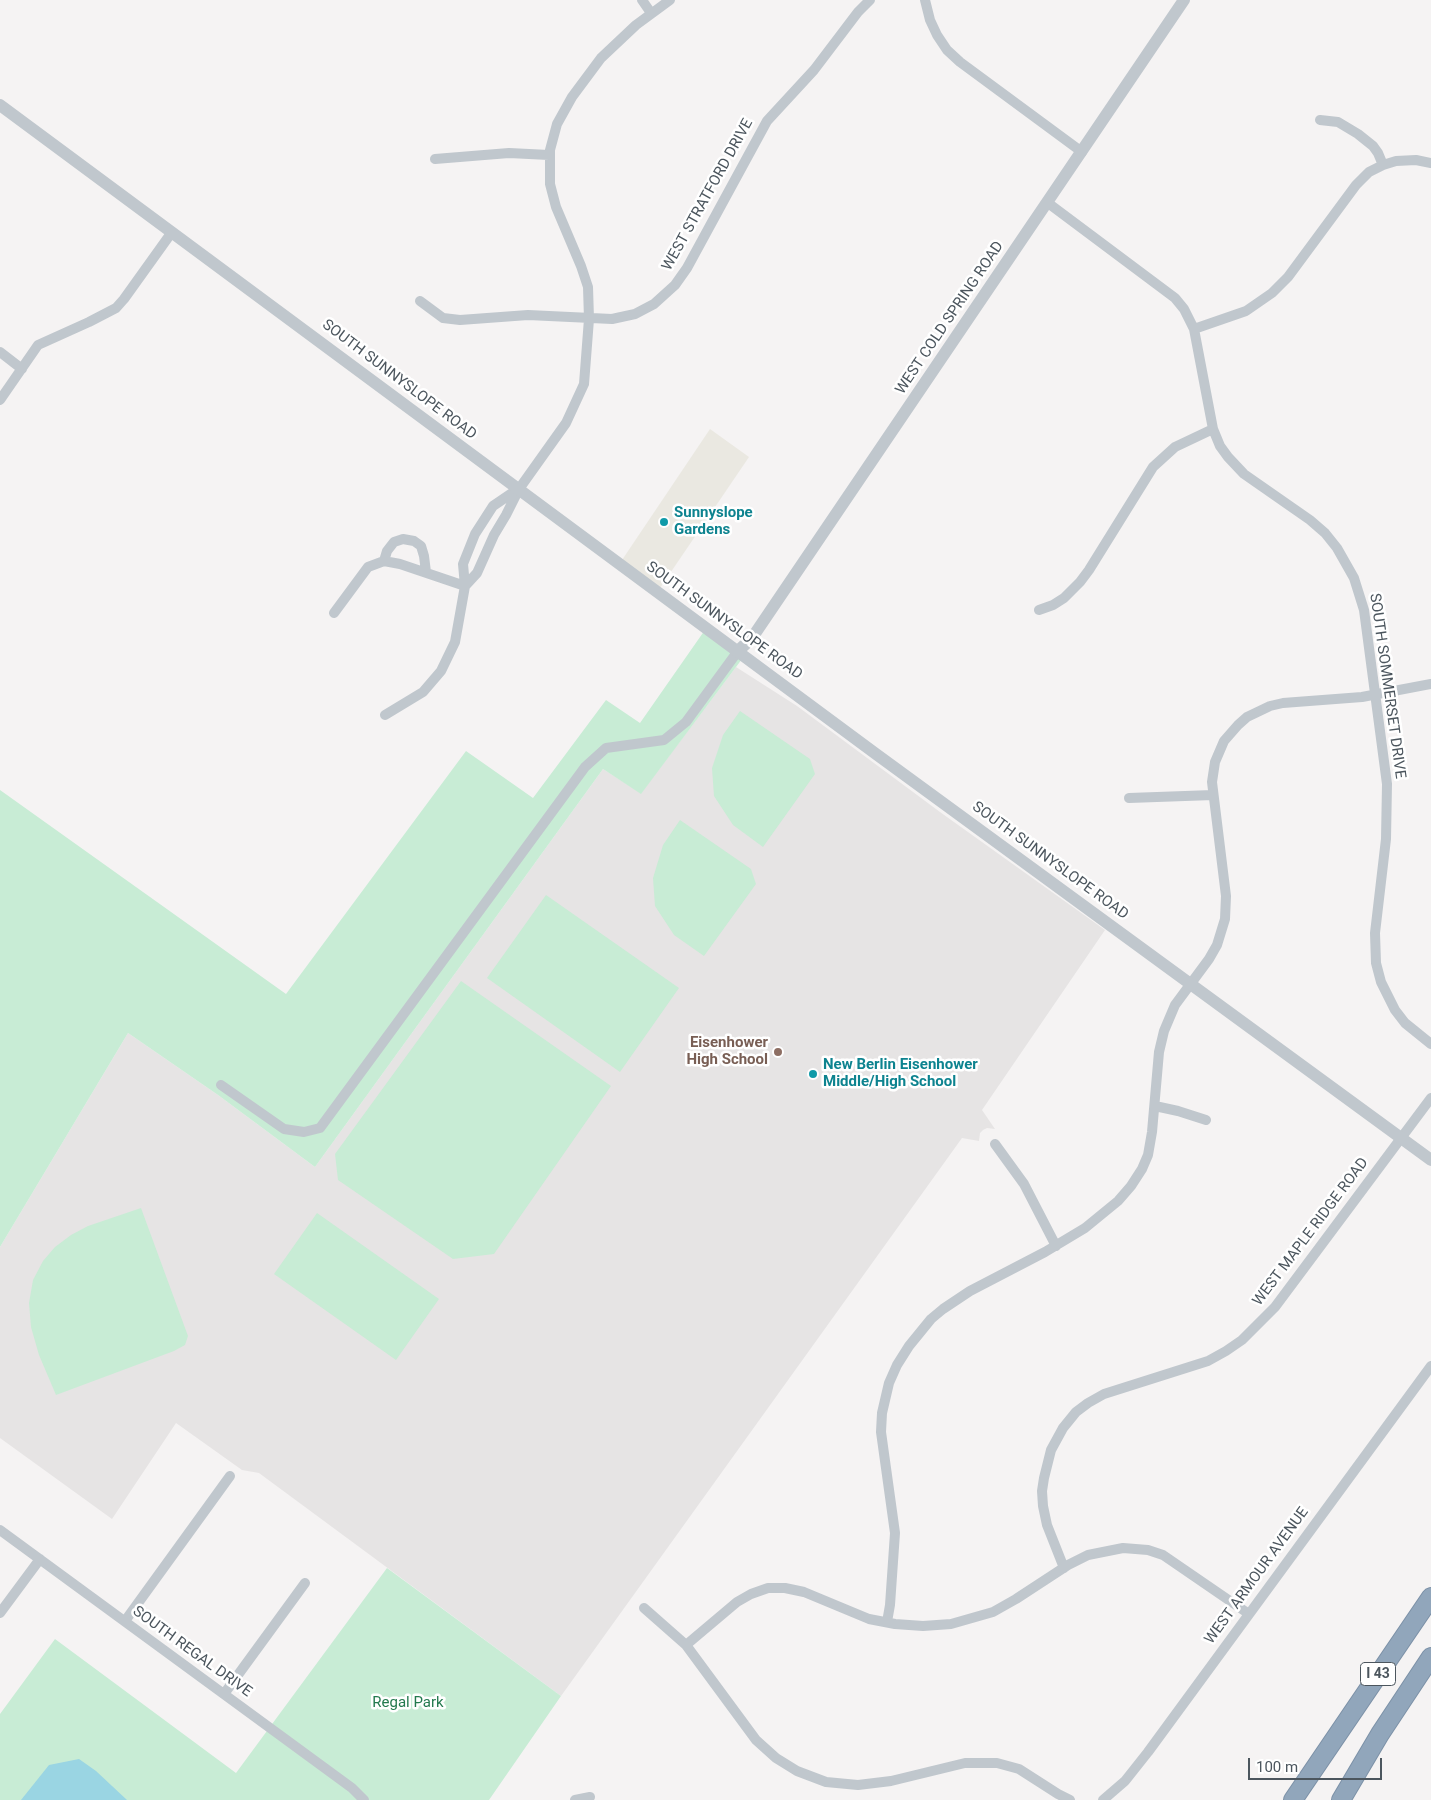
<!DOCTYPE html>
<html>
<head>
<meta charset="utf-8">
<style>
  body { margin:0 }
  #map { position:relative; width:1431px; height:1800px; overflow:hidden; background:#f5f3f3; font-family:Roboto,sans-serif }
  canvas { display:block }
  .scale { position:absolute; left:1248px; top:1758px; width:134px; height:22px; box-sizing:border-box; border:2px solid #4c565e; border-top:0; padding-left:6px; font-size:15px; line-height:18px; white-space:nowrap; color:#4c565e; -webkit-text-stroke:4px #fff; paint-order:stroke }
</style>
</head>
<body>
<div id="map">
<canvas width="1431" height="1800"></canvas>
<div class="scale">100 m</div>
</div>
<script>
const ctx = document.querySelector('canvas').getContext('2d');
ctx.lineJoin = 'round';
function fill(path, color) { ctx.fillStyle = color; ctx.fill(path, 'evenodd'); }
const poly = rows => new Path2D(rows.map(r => 'M' + r).join(''));
function trace(path, color, width, dash) { ctx.strokeStyle = color; ctx.lineWidth = width; ctx.lineCap = dash ? 'butt' : 'round'; ctx.setLineDash(dash || []); ctx.stroke(path); }
function drawText(font, color, halo, rows, align = 'center') {
  ctx.font = font + ' Roboto,sans-serif'; ctx.lineWidth = 5; ctx.setLineDash([]); ctx.textBaseline = 'middle'; ctx.strokeStyle = halo; ctx.fillStyle = color; for (const [text, x, y, turn = 0] of rows) {
    ctx.save(); ctx.translate(x, y); ctx.rotate((+turn || 0) * Math.PI / 180); ctx.textAlign = isNaN(turn) ? turn : align; if (halo) ctx.strokeText(text, 0, 0); ctx.fillText(text, 0, 0); ctx.restore();
  }
}
fill(poly([
  [710,429,749,457,658,591,620,563]
]), '#eae8e1');
fill(poly([
  [736,667,797,706,940,812,1105,930,982,1110,995,1129,987,1128,983,1130,980,1133,979,1141,962,1138,561,1696,259,1473,242,1470,176,1423,112,1519,0,1438,0,1247,128,1033,218,1095,315,1167,603,769,641,793]
]), '#e6e4e4');
fill(poly([
  [707,627,745,655,641,794,603,769,315,1167,218,1095,128,1033,0,1247,0,790,286,994,466,751,533,798,606,700,640,723],
  [740,711,810,759,815,774,763,847,733,825,714,796,712,768,723,735],
  [680,820,751,869,756,884,704,956,674,935,655,906,653,878,663,845],
  [546,895,679,988,620,1072,487,978],
  [461,981,611,1086,494,1254,453,1259,338,1180,335,1154],
  [141,1208,188,1336,185,1345,174,1351,56,1395,39,1355,31,1327,29,1303,33,1280,43,1261,55,1247,71,1235,88,1226],
  [317,1213,439,1299,396,1360,274,1274],
  [387,1568,561,1696,489,1800,0,1800,0,1714,55,1639,236,1773]
]), '#c8ecd5');
fill(poly([
  [79,1759,96,1771,127,1800,21,1800,49,1765]
]), '#9ad5e3');
const motorway = poly([
  [1293,1800,1431,1597],
  [1341,1800,1380,1734,1431,1657]
]);
trace(motorway, '#7c91a7', 20);
trace(poly([
  [642,0,651,13],
  [925,0,930,20,937,35,947,50,960,62,1082,152],
  [1320,120,1338,122,1358,134,1373,146,1378,153,1383,165],
  [435,159,509,153,549,155],
  [1048,203,1175,298,1184,309,1194,329,1213,429,1220,446,1228,457,1244,474,1310,520,1325,533,1337,548,1354,578,1364,610,1387,784,1386,839,1375,933,1376,963,1381,982,1395,1010,1405,1023,1431,1044],
  [420,301,443,318,460,320,528,315,612,319,635,314,654,304,675,285,687,268,767,121,814,70,858,12,870,0],
  [1194,329,1246,311,1272,293,1288,277,1356,185,1369,172,1383,165,1396,161,1416,160,1431,163],
  [0,352,22,369],
  [0,400,38,345,89,322,116,308,124,299,172,232],
  [384,561,387,551,394,542,403,539,414,541,421,546,424,556,426,572],
  [465,586,477,573,494,535,506,515,519,489,566,423,584,384,589,319,588,287,581,266,556,207,550,184,550,150,557,124,572,97,601,58,636,25,670,0],
  [1039,610,1053,605,1064,598,1080,582,1089,570,1153,467,1175,447,1213,429],
  [334,613,368,567,384,561,400,564,465,586],
  [385,715,423,692,441,671,455,642,465,586,463,564,475,534,493,506,518,489],
  [1129,798,1213,795],
  [221,1085,284,1129,304,1132,320,1128,585,767,606,748,664,740,686,722,738,651],
  [1155,1106,1178,1111,1206,1120],
  [995,1144,1024,1184,1056,1246],
  [0,1530,352,1788,364,1800],
  [1064,1568,1047,1525,1043,1506,1042,1491,1044,1478,1051,1450,1063,1428,1076,1412,1088,1403,1104,1394,1208,1361,1226,1351,1242,1340,1275,1307,1431,1098],
  [644,1608,686,1645,756,1740,776,1758,797,1771,826,1782,858,1785,891,1781,965,1763,997,1763,1019,1769,1058,1794,1070,1800],
  [0,1613,40,1559],
  [125,1621,230,1476],
  [887,1622,890,1605,895,1533,881,1432,882,1413,889,1383,897,1365,909,1346,931,1319,943,1309,970,1291,1045,1252,1085,1228,1118,1201,1131,1186,1142,1169,1148,1155,1152,1132,1159,1052,1164,1031,1175,1005,1209,959,1217,945,1225,919,1226,896,1212,782,1215,762,1224,741,1238,725,1247,717,1270,706,1283,703,1362,697,1431,684],
  [686,1645,737,1602,751,1594,768,1588,785,1588,804,1592,869,1619,895,1624,923,1626,951,1624,993,1612,1016,1599,1068,1565,1088,1555,1123,1548,1148,1550,1163,1555,1249,1614],
  [224,1694,305,1583],
  [575,1800,590,1797],
  [1103,1800,1125,1781,1148,1752,1431,1366]
]), '#c0c7cd', 10);
trace(poly([
  [0,105,876,754,1431,1160],
  [738,651,752,638,1184,0]
]), '#c0c7cd', 12);
trace(motorway, '#91a6bb', 18);
for (const [x, y, r, color] of [
  [664,522,5,"#0f9aa8"],
  [778,1052,5,"#8d6e63"],
  [813,1074,5,"#0f9aa8"]
]) { const dot = new Path2D(); dot.arc(x, y, r, 0, 2 * Math.PI); ctx.fillStyle = color; ctx.fill(dot); trace(dot, '#fff', 2); }
for (const [x, y, w] of [
  [1378,1674,35]
]) { const box = new Path2D(); box.roundRect(x - w / 2, y - 11.5, w, 23, 4); ctx.fillStyle = '#fff'; ctx.fill(box); trace(box, '#4c565e', 1); }
drawText('bold 14px', '#4c565e', null, [
  ["I 43",1378,1674]
]);
drawText('15px', '#4c565e', '#fff', [
  ["WEST STRATFORD DRIVE",708,195,-61],
  ["WEST COLD SPRING ROAD",950,318,-56],
  ["SOUTH SUNNYSLOPE ROAD",399,380,37],
  ["SOUTH SUNNYSLOPE ROAD",724,621,36],
  ["SOUTH SOMMERSET DRIVE",1387,686,82],
  ["SOUTH SUNNYSLOPE ROAD",1050,861,36],
  ["WEST MAPLE RIDGE ROAD",1311,1232,-53],
  ["WEST ARMOUR AVENUE",1257,1576,-54],
  ["SOUTH REGAL DRIVE",192,1652,36]
]);
drawText('bold 15px', '#0d838f', '#fff', [
  ["Sunnyslope",674,513],
  ["Gardens",674,530],
  ["New Berlin Eisenhower",823,1065],
  ["Middle/High School",823,1082]
], 'left');
drawText('bold 15px', '#785e54', '#fff', [
  ["Eisenhower",768,1043],
  ["High School",768,1060]
], 'right');
drawText('15px', '#23794e', '#fff', [
  ["Regal Park",408,1703]
]);
</script>
</body>
</html>
